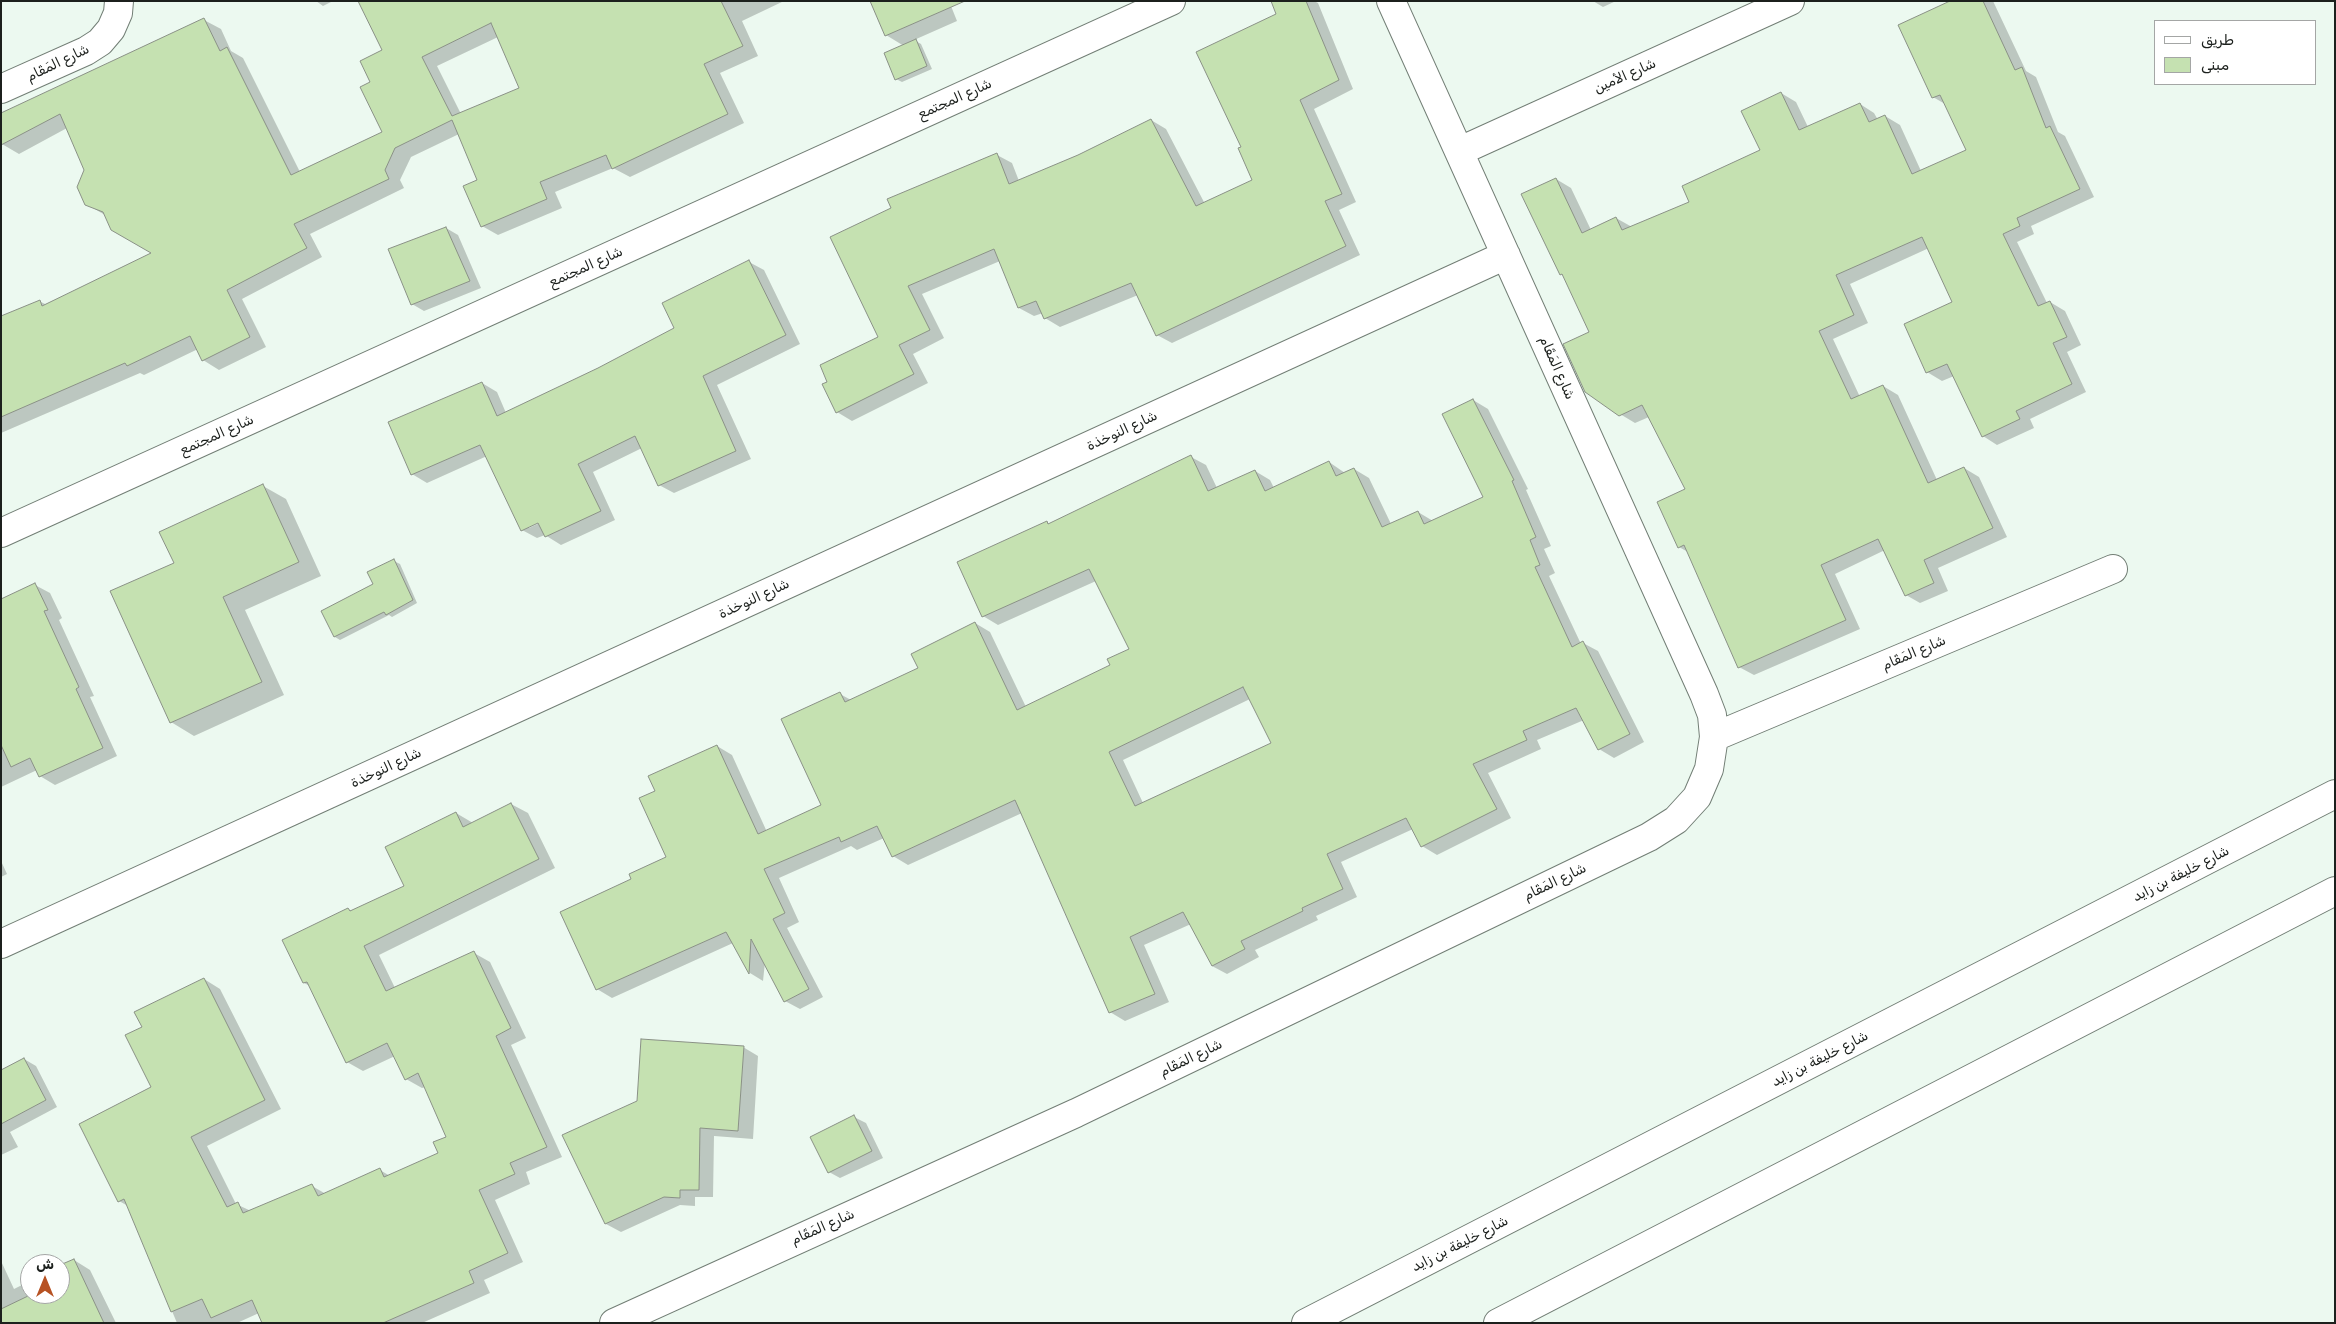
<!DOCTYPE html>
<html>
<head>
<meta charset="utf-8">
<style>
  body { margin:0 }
  #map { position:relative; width:2336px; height:1324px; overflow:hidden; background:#ecf9f0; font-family:Rubik,Cairo,sans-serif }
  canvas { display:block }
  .frame { position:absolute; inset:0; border:2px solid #1c201d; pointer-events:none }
  .legend { position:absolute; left:2154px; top:20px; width:162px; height:65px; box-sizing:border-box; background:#fff; border:1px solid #a4a6a5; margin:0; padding:6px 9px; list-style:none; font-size:15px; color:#1c201d }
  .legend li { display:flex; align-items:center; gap:10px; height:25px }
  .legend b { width:25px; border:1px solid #a4a6a5 }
  .north { position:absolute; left:20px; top:1254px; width:50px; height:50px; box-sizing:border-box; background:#fff; border:1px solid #a4a6a5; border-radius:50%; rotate:0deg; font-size:14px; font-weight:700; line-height:20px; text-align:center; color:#1c201d }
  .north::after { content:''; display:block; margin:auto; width:18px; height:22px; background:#b75223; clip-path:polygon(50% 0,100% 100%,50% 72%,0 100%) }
</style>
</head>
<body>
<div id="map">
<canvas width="2336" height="1324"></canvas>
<div class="frame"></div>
<ul class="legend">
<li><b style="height:6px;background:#fff"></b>طريق</li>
<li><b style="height:14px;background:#c5e1b1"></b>مبنى</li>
</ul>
<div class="north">ش</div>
</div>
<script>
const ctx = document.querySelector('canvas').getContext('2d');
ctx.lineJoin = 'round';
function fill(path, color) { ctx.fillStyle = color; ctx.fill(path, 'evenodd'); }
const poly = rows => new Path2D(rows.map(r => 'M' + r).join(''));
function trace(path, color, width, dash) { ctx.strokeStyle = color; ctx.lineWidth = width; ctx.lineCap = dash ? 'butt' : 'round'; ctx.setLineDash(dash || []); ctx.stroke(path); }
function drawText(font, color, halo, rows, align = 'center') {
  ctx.font = font + ' Rubik,Cairo,sans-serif'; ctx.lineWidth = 4; ctx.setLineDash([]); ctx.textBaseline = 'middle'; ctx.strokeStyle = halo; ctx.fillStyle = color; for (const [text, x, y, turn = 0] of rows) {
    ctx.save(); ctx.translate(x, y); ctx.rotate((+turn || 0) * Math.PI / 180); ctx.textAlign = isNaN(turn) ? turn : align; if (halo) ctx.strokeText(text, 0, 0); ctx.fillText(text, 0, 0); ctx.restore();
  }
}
fill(poly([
  [316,1,333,1,323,6],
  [390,1,784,1,742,21,758,56,720,73,744,123,630,177,613,168,555,192,562,208,498,235,482,226,479,181,459,134,411,157,400,180,404,188,310,234,322,257,242,299,266,347,219,370,203,360,198,349,144,375,140,373,1,433,1,318,39,301,47,305,154,254,105,215,86,204,85,170,67,128,19,154,2,144,204,20,221,29,231,51,243,58,300,172,383,132,372,82,384,51],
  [498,37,521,89,461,114,437,66],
  [949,1,957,21,914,40,921,44,932,69,902,82,896,79,904,46,886,35],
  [1286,1,1314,1,1318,3,1353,89,1314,109,1356,202,1339,210,1360,255,1172,343,1157,335,1138,295,1060,327,1045,318,1043,313,1034,316,1019,308,1000,261,922,294,944,338,913,354,928,383,852,421,837,412,879,338,893,209,997,155,1012,163,1019,181,1078,156,1151,120,1166,129,1205,204,1254,180,1242,148,1278,15],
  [1593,1,1616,1,1603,7],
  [1953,1,1993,1,2026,71,2036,77,2058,132,2065,136,2094,197,2031,226,2034,234,2017,242,2047,303,2050,302,2065,311,2081,345,2067,352,2086,392,2030,419,2034,428,1997,445,1983,436,1954,376,1942,381,1927,372,1954,302,1929,248,1850,284,1868,323,1833,339,1860,397,1883,386,1898,395,1937,480,1964,468,1979,477,2007,537,1938,568,1948,591,1920,603,1906,595,1885,550,1835,574,1860,629,1754,675,1739,667,1688,552,1679,547,1687,490,1649,417,1635,423,1620,414,1591,333,1565,276,1561,274,1556,179,1571,188,1591,230,1616,218,1632,227,1691,203,1762,151,1781,93,1796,102,1808,127,1860,104,1874,113,1878,120,1885,116,1900,125,1921,171,1968,150,1945,104,1933,97],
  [446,228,458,235,481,288,424,311,412,304],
  [749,262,764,270,800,344,717,385,751,459,674,493,659,485,642,448,593,472,615,520,561,545,545,535,537,538,522,530,487,456,427,483,412,474,482,383,497,392,506,413,599,369,676,329],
  [544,521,529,528,529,525],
  [1473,400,1488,409,1528,489,1526,490,1551,546,1544,549,1555,573,1549,576,1581,644,1583,643,1598,651,1644,742,1614,758,1599,749,1584,720,1537,740,1541,749,1488,773,1511,818,1437,855,1422,846,1413,829,1341,862,1357,897,1316,916,1318,920,1255,950,1259,957,1227,974,1212,966,1191,924,1144,945,1169,1002,1125,1021,1110,1012,1022,813,908,865,893,856,884,838,857,850,851,846,779,878,799,922,787,928,823,997,800,1009,785,1001,765,962,763,981,750,973,733,943,612,998,597,989,562,912,633,879,668,858,656,792,717,746,732,755,767,832,822,806,840,694,851,700,920,669,975,623,990,632,1026,707,1111,666,1130,649,1096,581,998,625,983,616,1047,523,1050,524,1191,457,1206,465,1217,488,1255,471,1270,480,1274,488,1329,462,1345,473,1354,469,1369,478,1391,524,1418,512,1433,521,1484,497],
  [1250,699,1273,744,1143,803,1123,760],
  [263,486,286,499,321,576,245,610,284,695,194,736,171,722,175,564],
  [394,561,400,564,417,603,392,617,389,615,340,640,335,637],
  [35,585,50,593,62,618,59,620,94,696,90,697,117,756,55,785,40,776,37,770,1,787,1,600],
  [511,804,528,813,555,868,379,955,395,988,474,953,490,962,526,1038,511,1045,562,1157,526,1172,530,1184,495,1200,523,1262,484,1280,490,1293,422,1323,263,1323,259,1313,237,1323,177,1323,128,1206,119,1201,153,1088,144,1027,204,979,220,989,281,1109,207,1146,236,1204,251,1211,312,1186,326,1194,380,1170,390,1176,440,1153,448,1137,426,1087,422,1088,406,1079,395,1056,363,1071,347,1062,310,986,304,983,348,909,352,911,406,886,456,813,473,823],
  [1,861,7,874,1,877],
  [743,1047,758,1056,753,1139,714,1136,713,1197,695,1197,695,1206,680,1205,621,1232,606,1224,564,1136,638,1102],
  [24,1059,36,1066,57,1107,10,1132,18,1147,1,1155,1,1070],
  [854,1117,866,1123,883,1158,840,1178,829,1172],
  [74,1260,90,1270,116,1323,1,1323,1,1261,14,1289,30,1281,30,1294,60,1294,60,1267]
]), '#0003');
const building = poly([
  [358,1,721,1,743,46,704,64,728,114,612,169,606,155,540,182,547,199,481,227,463,186,477,180,452,120,395,148,385,170,389,179,294,224,307,248,227,290,250,337,202,361,190,336,127,366,125,363,1,417,1,316,40,300,42,306,151,253,111,230,103,212,85,205,77,187,84,170,60,114,1,145,1,113,204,18,220,51,227,47,291,175,382,132,360,87,370,82,360,61,382,50,358,1],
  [491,23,519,88,452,116,422,57,491,23],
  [870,1,965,1,885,36,870,1],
  [1271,1,1306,1,1339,80,1300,100,1342,194,1325,201,1346,246,1156,336,1131,283,1044,319,1036,301,1018,308,994,249,908,286,930,330,899,345,914,374,836,413,822,384,827,382,820,365,878,337,830,237,891,208,887,199,997,153,1009,184,1078,155,1151,119,1196,206,1252,180,1238,148,1241,147,1196,52,1276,14,1271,1],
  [1950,1,1983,1,2015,70,2022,67,2046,128,2050,126,2080,189,2017,218,2020,226,2003,234,2038,306,2050,301,2067,337,2053,343,2072,384,2016,411,2020,419,1982,437,1947,364,1926,373,1904,324,1952,302,1922,237,1836,275,1854,315,1819,331,1851,399,1883,385,1928,483,1964,467,1993,528,1924,560,1934,583,1905,596,1878,539,1821,565,1846,620,1738,668,1684,545,1678,548,1657,502,1685,489,1642,405,1619,416,1585,392,1563,344,1589,332,1562,274,1560,275,1521,194,1556,178,1582,233,1616,217,1622,230,1689,202,1682,186,1760,150,1741,111,1781,92,1799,130,1860,103,1869,122,1885,115,1912,174,1966,150,1940,95,1932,98,1898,25,1950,1],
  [916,39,927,66,895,80,884,53,916,39],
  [446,227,470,281,411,305,388,249,446,227],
  [749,260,786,335,703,376,736,451,658,486,635,436,578,464,601,511,545,537,538,523,521,531,480,445,411,475,388,422,482,382,497,416,598,368,674,328,662,303,749,260],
  [1473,399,1514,480,1512,481,1536,537,1530,540,1540,565,1535,567,1572,647,1583,641,1630,734,1598,750,1576,708,1523,731,1527,740,1473,764,1497,809,1421,847,1406,818,1327,854,1343,889,1302,908,1303,911,1241,941,1245,949,1212,966,1183,912,1130,937,1155,994,1109,1013,1015,800,892,857,877,826,841,842,839,837,764,869,785,913,773,919,809,989,784,1002,751,939,749,974,726,932,596,990,560,912,631,879,629,874,666,857,639,798,655,791,648,776,717,745,758,834,821,805,781,719,840,692,845,702,918,668,911,654,975,622,1017,710,1110,665,1107,659,1129,649,1089,569,982,617,957,562,1047,521,1048,524,1191,455,1208,491,1255,470,1265,491,1329,461,1336,476,1354,468,1382,527,1418,511,1424,524,1483,497,1442,414,1473,399],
  [1243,687,1271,743,1135,806,1109,752,1243,687],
  [263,484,299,562,223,597,262,682,170,723,110,591,174,563,159,532,263,484],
  [394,559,413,600,386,615,384,612,334,637,321,611,373,584,367,572,394,559],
  [35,583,48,610,44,611,79,687,76,689,103,748,39,777,30,758,11,767,1,745,1,599,35,583],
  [511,803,539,859,364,946,386,991,474,951,511,1028,496,1036,547,1147,510,1163,515,1174,479,1190,508,1253,469,1271,474,1283,383,1323,262,1323,252,1300,211,1318,202,1299,171,1312,124,1199,118,1202,79,1124,151,1087,125,1035,142,1027,134,1012,204,978,265,1100,191,1137,227,1207,238,1202,243,1213,312,1184,318,1196,380,1168,384,1177,438,1153,433,1142,446,1137,418,1073,405,1080,387,1043,346,1063,307,982,303,983,282,940,348,908,350,911,404,886,385,847,456,812,463,827,511,803],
  [641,1039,744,1046,738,1131,700,1128,699,1190,680,1190,680,1198,664,1197,605,1224,562,1135,637,1101,641,1039],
  [24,1058,46,1100,1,1124,1,1070,24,1058],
  [854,1115,872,1151,828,1173,810,1137,854,1115],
  [74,1259,104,1323,1,1323,1,1309,28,1296,22,1283,30,1280,30,1294,60,1294,60,1265,74,1259]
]);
fill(building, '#c5e1b1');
trace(building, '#8a9186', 1);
const minor = poly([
  [1,89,86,51,100,42,111,29,118,13,119,1],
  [1460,151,1790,1],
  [1,533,1171,1],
  [1714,737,2113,569],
  [1,944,1506,255],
  [614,1323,1076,1113,1649,837,1676,820,1697,797,1709,769,1714,737,1712,715,1704,694,1391,1]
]);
const highway = poly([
  [1306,1323,2335,794],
  [1498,1323,2335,891]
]);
trace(minor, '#727e75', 30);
trace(highway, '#727e75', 30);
trace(minor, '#fff', 28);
trace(highway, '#fff', 28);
drawText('14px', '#1c201d', '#fff', [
  ["شارع المَقَام",58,63,-26],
  ["شارع الأمين",1625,76,-24],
  ["شارع المجتمع",955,99,-24],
  ["شارع المجتمع",586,267,-24],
  ["شارع المَقَام",1557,368,66],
  ["شارع النوخذة",1122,431,-25],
  ["شارع المجتمع",217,435,-24],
  ["شارع النوخذة",754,599,-25],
  ["شارع المَقَام",1914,653,-23],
  ["شارع النوخذة",386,768,-25],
  ["شارع خليفة بن زايد",2181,874,-27],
  ["شارع المَقَام",1555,882,-26],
  ["شارع المَقَام",1191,1058,-26],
  ["شارع خليفة بن زايد",1820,1059,-27],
  ["شارع المَقَام",823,1227,-24],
  ["شارع خليفة بن زايد",1460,1244,-27]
]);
</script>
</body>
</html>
